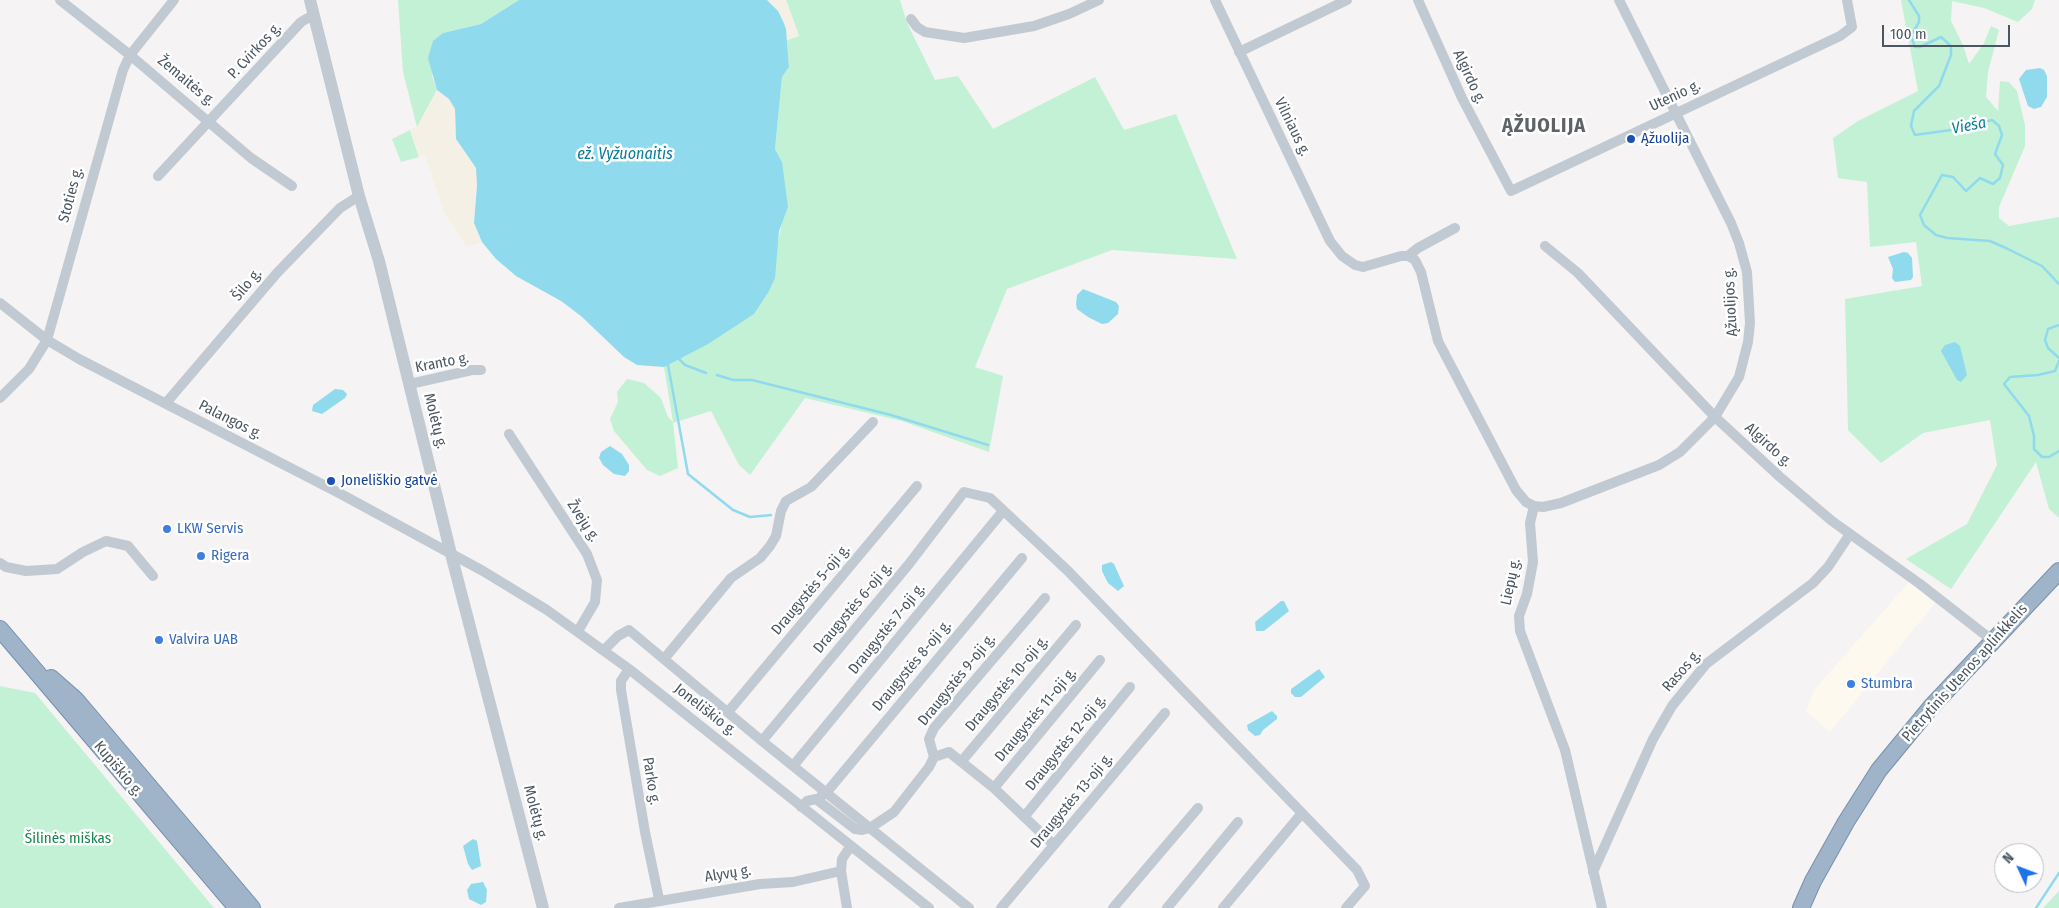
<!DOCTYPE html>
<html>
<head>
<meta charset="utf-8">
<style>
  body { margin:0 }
  #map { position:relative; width:2059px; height:908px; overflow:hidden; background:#f5f3f3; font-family:"Fira Sans Condensed",sans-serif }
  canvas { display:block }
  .north { position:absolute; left:1994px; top:843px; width:50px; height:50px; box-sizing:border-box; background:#fff; border:1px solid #b7bbc0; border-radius:50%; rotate:313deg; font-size:14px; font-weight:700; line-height:20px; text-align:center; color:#4a5661 }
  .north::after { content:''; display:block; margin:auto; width:18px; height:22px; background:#1a73e8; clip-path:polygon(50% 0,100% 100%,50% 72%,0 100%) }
  .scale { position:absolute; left:1882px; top:25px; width:128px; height:22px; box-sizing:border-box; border:2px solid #4a5661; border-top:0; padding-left:6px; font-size:15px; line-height:18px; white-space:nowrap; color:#4a5661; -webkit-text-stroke:4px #fff; paint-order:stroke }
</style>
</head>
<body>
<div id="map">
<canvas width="2059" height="908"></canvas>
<div class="north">N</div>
<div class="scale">100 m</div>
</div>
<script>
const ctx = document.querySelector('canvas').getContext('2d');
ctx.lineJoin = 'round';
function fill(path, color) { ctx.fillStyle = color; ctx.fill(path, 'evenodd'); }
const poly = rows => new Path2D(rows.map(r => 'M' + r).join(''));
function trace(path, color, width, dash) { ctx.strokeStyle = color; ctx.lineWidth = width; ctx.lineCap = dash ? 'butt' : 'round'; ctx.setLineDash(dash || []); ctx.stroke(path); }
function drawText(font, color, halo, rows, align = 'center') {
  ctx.font = font + ' "Fira Sans Condensed",sans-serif'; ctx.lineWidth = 5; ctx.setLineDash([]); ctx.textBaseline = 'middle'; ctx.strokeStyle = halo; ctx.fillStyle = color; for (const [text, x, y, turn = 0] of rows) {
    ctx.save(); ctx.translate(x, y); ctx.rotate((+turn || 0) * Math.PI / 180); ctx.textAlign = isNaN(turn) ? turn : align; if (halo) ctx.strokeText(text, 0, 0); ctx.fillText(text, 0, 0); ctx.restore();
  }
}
fill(poly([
  [1909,582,1935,603,1830,732,1806,711,1814,690]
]), '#fdf9ef');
fill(poly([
  [398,0,519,0,481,24,443,33,432,76,437,90,417,127,403,72],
  [786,0,900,0,907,23,935,80,958,76,993,129,1095,77,1124,130,1176,114,1237,259,1112,250,1007,289,975,367,1003,376,989,452,902,421,805,398,750,475,739,465,711,411,673,423,678,468,660,476,647,470,614,431,610,419,618,402,617,392,627,379,644,383,661,398,668,417,673,422,664,367,678,358,776,251,782,222,782,162,775,149,782,77,789,67,787,40,799,36],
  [1901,0,2035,0,2032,9,2018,22,1984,8,1952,1,1951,21,1963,45,1969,64,1984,43,1991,26,1999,30,1988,72,1986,97,1998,111,2000,81,2009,82,2017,91,2025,125,2025,146,1999,207,1999,218,2009,226,2059,217,2059,518,2049,509,2036,462,1951,589,1906,559,1967,524,1997,465,1990,420,1923,433,1881,463,1848,430,1845,299,1922,286,1916,242,1870,247,1867,182,1838,178,1833,138,1858,121,1918,91],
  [410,130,419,157,401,162,392,139],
  [0,686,35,693,214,908,0,908],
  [2059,891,2059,908,2043,908]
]), '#c3f1d5');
fill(poly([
  [767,0,786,0,799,36,787,40,786,29,781,17],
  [437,90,449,99,455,109,454,127,463,151,476,168,477,186,474,223,482,242,467,247,444,212,425,155,419,157,410,130,417,127]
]), '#f5f0e5');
fill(poly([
  [519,0,767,0,778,11,783,21,786,29,789,67,782,77,775,149,782,162,788,207,779,231,775,278,769,291,754,314,708,344,664,367,637,365,624,357,581,316,561,301,516,276,496,259,482,242,474,223,477,186,476,168,456,139,455,109,449,99,437,90,428,58,433,41,443,33,481,24],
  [2040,68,2044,70,2047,76,2047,97,2041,107,2034,109,2028,106,2019,79,2026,70],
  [1904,252,1908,253,1912,258,1913,277,1911,280,1895,282,1892,278,1893,269,1888,257],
  [1083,289,1116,302,1119,306,1118,314,1108,323,1102,324,1088,317,1077,309,1076,304,1077,295],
  [1955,342,1960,346,1967,375,1961,382,1957,380,1941,351,1945,345],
  [335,389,343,390,347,394,345,398,322,414,312,411,313,405],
  [610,446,622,454,629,465,629,471,625,476,614,474,603,465,599,458,601,452],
  [1111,562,1114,564,1124,586,1118,591,1108,583,1102,571,1102,565],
  [1281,601,1284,601,1289,611,1264,631,1256,631,1255,622],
  [1319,669,1325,677,1301,697,1295,697,1291,693,1291,689],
  [1272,711,1277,716,1277,719,1263,730,1260,735,1255,736,1248,730,1247,725],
  [473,839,477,841,481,866,472,870,468,864,463,846],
  [483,882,487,890,486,902,481,905,469,899,467,890,471,884]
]), '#90daee');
trace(poly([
  [1909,0,1919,16,1919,22,1911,36,1915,47,1920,47,1941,37,1951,46,1951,55,1939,86,1914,111,1911,126,1915,135,1965,128,1992,120,1999,126,2002,135,1995,154,2003,165,2000,178,1993,184,1980,178,1966,191,1953,177,1942,175,1920,215,1924,225,1936,235,1947,238,1990,241,2008,249,2042,266,2059,284],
  [2059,325,2048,329,2045,340,2048,348,2059,358],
  [678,358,685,365,706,373],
  [2059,361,2055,371,2038,375,2010,377,2004,384,2029,416,2034,436,2034,449,2042,457,2049,457,2059,451],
  [668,365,688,474,733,510,750,517,771,515],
  [717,375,733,380,752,380,891,415,988,445],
  [2036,908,2059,873]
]), '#90daee', 2.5);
const trunk = poly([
  [0,629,237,908],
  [51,678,76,700,252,908],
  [1801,908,1813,881,1846,822,1879,770,1931,707,2059,571]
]);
trace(trunk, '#7690ad', 18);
trace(poly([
  [60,0,130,55,251,158,292,186],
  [1215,0,1330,241,1342,256,1355,265,1363,267,1401,256,1408,256,1418,248,1455,228],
  [1418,0,1462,98,1511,191,1840,36,1852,27,1847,0],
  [911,19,917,27,925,32,964,38,1034,26,1069,14,1099,0],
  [1239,52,1347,0],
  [158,176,301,22,313,15],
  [1545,246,1578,273,1715,417,1780,477,1832,521,1920,584,1993,641],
  [1408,256,1415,260,1421,272,1438,341,1516,490,1526,502,1534,506,1543,507,1561,503,1659,465,1680,452,1715,417,1739,377,1748,342,1750,323,1747,272,1739,243,1731,223,1619,0],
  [0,303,47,340,79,359,339,493,483,571,547,610,629,669,929,908],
  [410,384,472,370,481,370],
  [0,398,29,369,47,340,123,70,130,55,174,0],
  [166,403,277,273,340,208,359,196],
  [509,434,587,554,597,580,595,602,578,631],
  [1534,506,1530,523,1533,562,1527,594,1519,616,1520,631,1565,750,1602,908],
  [0,563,6,567,26,571,57,569,83,552,106,541,128,546,153,576],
  [604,650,618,636,629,630,762,741,969,908],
  [664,659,731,578,760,558,770,546,776,536,781,511,786,501,811,487,873,422],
  [629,669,621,681,621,690,645,832,659,899],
  [728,712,917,486],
  [762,741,909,564,964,492,990,498,1068,571,1357,870,1365,886,1346,908],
  [934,757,949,752,994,788,1054,845],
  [961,762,1076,625],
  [793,766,1003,511],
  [994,788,1100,660],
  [821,796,826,793,1022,558],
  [801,807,807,801,816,799,855,829,862,830,870,828,894,812,929,767,934,757,929,739,934,728,1045,598],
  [1024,817,1130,687],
  [1593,872,1653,739,1672,706,1706,664,1813,583,1828,567,1850,534],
  [619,908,760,884,793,882,841,871],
  [847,908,841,871,842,859,850,847],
  [1001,908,1165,713],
  [1113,908,1198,808],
  [1167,908,1238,822],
  [1223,908,1302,813]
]), '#c1cad2', 10);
trace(poly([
  [310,0,359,196,379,261,451,554,543,908]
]), '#c1cad2', 12);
trace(trunk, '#9fb4c9', 16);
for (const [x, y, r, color] of [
  [1631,139,5,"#1a4fb4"],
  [331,481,5,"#1a4fb4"],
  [167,529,5,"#3f7fe0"],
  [201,556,5,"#3f7fe0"],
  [159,640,5,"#3f7fe0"],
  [1851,684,5,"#3f7fe0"]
]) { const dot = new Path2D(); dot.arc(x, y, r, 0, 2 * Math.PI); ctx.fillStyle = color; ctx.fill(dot); trace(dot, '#fff', 2); }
drawText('15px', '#4a5661', '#fff', [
  ["P. Cvirkos g.",255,51,-47],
  ["Algirdo g.",1469,77,65],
  ["Žemaitės g.",186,81,40],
  ["Utenio g.",1675,96,-25],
  ["Vilniaus g.",1292,127,64],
  ["Stoties g.",71,195,-75],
  ["Šilo g.",247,285,-50],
  ["Ąžuolijos g.",1731,302,-93],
  ["Kranto g.",442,363,-11],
  ["Palangos g.",230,420,27],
  ["Molėtų g.",435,421,76],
  ["Algirdo g.",1768,445,42],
  ["Žvejų g.",583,521,57],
  ["Liepų g.",1511,582,-78],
  ["Draugystės 5-oji g.",811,590,-50],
  ["Draugystės 6-oji g.",853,608,-50],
  ["Draugystės 7-oji g.",887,629,-51],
  ["Draugystės 8-oji g.",912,666,-50],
  ["Rasos g.",1682,671,-49],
  ["Pietrytinis Utenos aplinkkelis",1965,673,-48],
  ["Draugystės 9-oji g.",957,680,-51],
  ["Draugystės 10-oji g.",1007,684,-50],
  ["Joneliškio g.",705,710,38],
  ["Draugystės 11-oji g.",1036,715,-50],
  ["Draugystės 12-oji g.",1066,743,-51],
  ["Kupiškio g.",118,769,50],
  ["Parko g.",651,781,81],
  ["Draugystės 13-oji g.",1072,801,-50],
  ["Molėtų g.",535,813,75],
  ["Alyvų g.",728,874,-9]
]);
drawText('15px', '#164399', '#fff', [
  ["Ąžuolija",1641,139],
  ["Joneliškio gatvė",341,481]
], 'left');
drawText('15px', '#366cbe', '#fff', [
  ["LKW Servis",177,529],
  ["Rigera",211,556],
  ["Valvira UAB",169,640],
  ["Stumbra",1861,684]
], 'left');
drawText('15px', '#17864f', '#fff', [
  ["Šilinės miškas",68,839]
]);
drawText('italic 16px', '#0c7c9b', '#fff', [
  ["Vieša",1969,126,-11],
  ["ež. Vyžuonaitis",625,155]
]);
ctx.letterSpacing = '1px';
drawText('bold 20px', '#5f6368', '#fff', [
  ["ĄŽUOLIJA",1544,126]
]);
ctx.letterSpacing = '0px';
</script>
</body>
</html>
